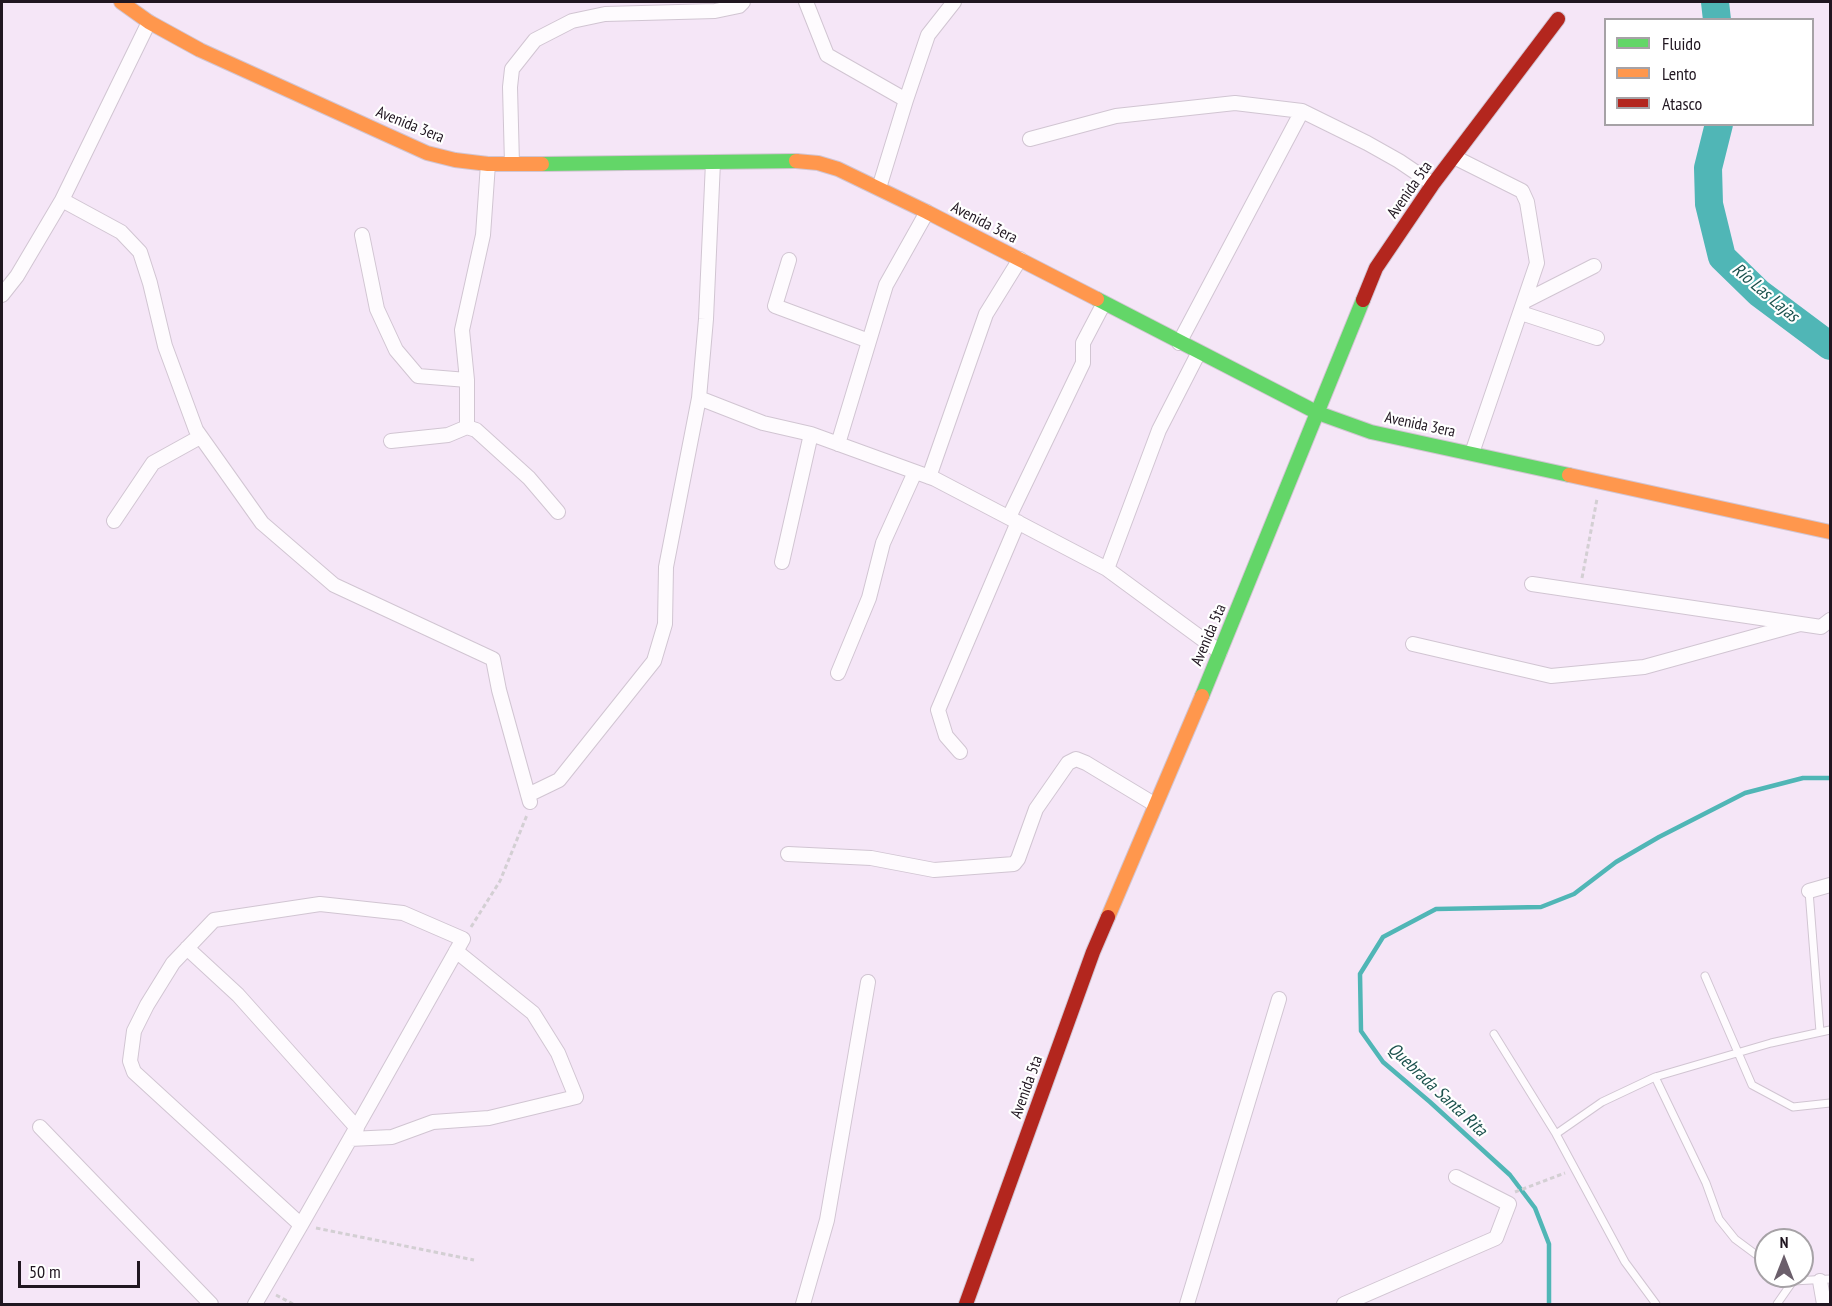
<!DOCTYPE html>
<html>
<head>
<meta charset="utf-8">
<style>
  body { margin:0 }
  #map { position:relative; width:1832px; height:1306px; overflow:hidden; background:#f5e6f7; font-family:"PT Sans Narrow",sans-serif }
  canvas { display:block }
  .frame { position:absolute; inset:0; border:3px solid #201620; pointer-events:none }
  .legend { position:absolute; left:1604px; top:18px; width:210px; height:108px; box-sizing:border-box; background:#fff; border:2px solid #a6a2a6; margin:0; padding:8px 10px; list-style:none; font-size:18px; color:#201620 }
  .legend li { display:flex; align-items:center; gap:12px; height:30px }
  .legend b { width:30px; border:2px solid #a6a2a6 }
  .north { position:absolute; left:1754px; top:1228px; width:60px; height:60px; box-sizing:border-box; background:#fff; border:2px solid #a6a2a6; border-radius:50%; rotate:0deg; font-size:16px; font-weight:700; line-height:24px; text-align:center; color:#201620 }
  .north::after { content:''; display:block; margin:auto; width:21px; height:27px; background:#6b5f6b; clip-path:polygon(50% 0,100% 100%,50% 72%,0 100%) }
  .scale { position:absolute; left:18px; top:1261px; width:122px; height:27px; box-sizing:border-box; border:3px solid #201620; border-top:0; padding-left:8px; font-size:18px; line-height:21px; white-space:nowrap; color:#201620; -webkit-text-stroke:4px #fff; paint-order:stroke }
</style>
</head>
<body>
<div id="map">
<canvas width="1832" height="1306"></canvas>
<div class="frame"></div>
<ul class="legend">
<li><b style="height:8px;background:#63d668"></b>Fluido</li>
<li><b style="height:8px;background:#ff974d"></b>Lento</li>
<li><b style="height:8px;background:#b3261e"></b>Atasco</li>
</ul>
<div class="north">N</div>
<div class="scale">50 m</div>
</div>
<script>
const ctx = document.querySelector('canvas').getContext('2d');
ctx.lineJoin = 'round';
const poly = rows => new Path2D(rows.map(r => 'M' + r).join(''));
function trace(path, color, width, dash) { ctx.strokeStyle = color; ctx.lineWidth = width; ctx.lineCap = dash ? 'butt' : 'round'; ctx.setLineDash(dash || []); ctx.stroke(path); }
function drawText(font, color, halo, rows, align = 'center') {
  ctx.font = font + ' "PT Sans Narrow",sans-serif'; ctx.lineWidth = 4.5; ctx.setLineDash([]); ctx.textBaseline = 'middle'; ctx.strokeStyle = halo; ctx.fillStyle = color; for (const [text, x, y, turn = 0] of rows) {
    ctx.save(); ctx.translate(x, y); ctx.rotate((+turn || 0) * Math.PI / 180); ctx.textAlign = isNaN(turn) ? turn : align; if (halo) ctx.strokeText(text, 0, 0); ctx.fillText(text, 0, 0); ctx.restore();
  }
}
trace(poly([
  [1549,1304,1549,1244,1535,1208,1510,1175,1430,1102,1383,1062,1361,1031,1360,974,1383,937,1436,909,1541,907,1574,894,1616,862,1659,837,1745,793,1803,778,1830,778]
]), '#50b6b6', 4.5);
trace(poly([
  [1715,2,1717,20],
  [1719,124,1708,168,1709,204,1722,257,1759,293,1830,346]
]), '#50b6b6', 28);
const lane = poly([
  [1809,891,1820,1032],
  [1705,976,1752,1085,1793,1107,1830,1103],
  [1494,1034,1556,1134,1625,1262,1656,1304],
  [1655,1077,1706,1183,1719,1219,1735,1239,1766,1262],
  [1556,1134,1602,1102,1655,1077,1771,1043,1830,1030],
  [1777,1304,1793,1281,1830,1279]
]);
const street = poly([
  [806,2,827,55,906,100],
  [1030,139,1116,116,1235,103,1302,111,1367,143,1399,161,1433,184],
  [1454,157,1522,191,1527,202,1537,263,1472,453],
  [512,164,510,87,512,69,535,40,572,21,605,14,715,11,739,6,743,2],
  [879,188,906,100,928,35,954,2],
  [62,200,121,232,140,252,150,283,165,346,196,430,262,523,334,585,493,659,499,690,530,802],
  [362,235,377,309,396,350,418,376,467,380],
  [789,260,775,306,869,341],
  [2,295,17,276,62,200,149,22],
  [1525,301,1594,266],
  [1521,313,1597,338],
  [1179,343,1302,111],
  [699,398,763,423,811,434,935,479,1107,569,1220,652],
  [467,427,467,380,462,330,483,235,488,164],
  [391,441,448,435,467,427,476,430,529,478,558,512],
  [838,444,886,285,927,212],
  [929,477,986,314,1020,259],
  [1009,517,1083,363,1083,343,1104,303],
  [114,521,153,463,200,437],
  [782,562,811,434],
  [1107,569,1159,430,1199,352],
  [1532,584,1821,627,1830,620],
  [1413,644,1551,676,1644,667,1800,624],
  [838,673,869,598,883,543,915,472],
  [960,752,946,736,938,710,1018,522],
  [528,795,559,780,654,661,665,624,666,567,699,398,706,319,713,162],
  [788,854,871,858,934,870,1014,864,1018,859,1036,809,1068,763,1076,759,1086,763,1154,804],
  [1809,891,1830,885],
  [187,948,238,995,357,1128],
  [40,1127,211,1304],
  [350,1139,392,1137,433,1122,489,1118,576,1097,558,1053,533,1013,456,951],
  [1820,1281,1824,1304],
  [255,1304,301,1225,350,1139,371,1102,463,939,403,913,320,904,214,920,173,963,147,1005,134,1031,130,1061,134,1072,301,1225],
  [803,1304,827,1220,868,982],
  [1187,1304,1279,999],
  [1344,1304,1496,1238,1509,1204,1456,1177]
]);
const fast = poly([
  [542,164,796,161],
  [1097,299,1318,413,1371,432,1569,475],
  [1202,696,1363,300]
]);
const slow = poly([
  [121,2,149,22,200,50,427,153,455,160,488,164,542,164],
  [796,161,818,163,838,169,927,212,1097,299],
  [1569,475,1830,532],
  [1108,917,1202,696]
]);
const jam = poly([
  [1363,300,1376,268,1433,184,1558,19],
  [966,1304,1093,952,1108,917]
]);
trace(lane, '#d1c5d2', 9);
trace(street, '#d1c5d2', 16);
trace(fast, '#d1c5d2', 16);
trace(slow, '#d1c5d2', 16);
trace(jam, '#d1c5d2', 16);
trace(poly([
  [1582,578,1597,499],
  [471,927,500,881,527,815],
  [1515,1192,1565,1173],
  [316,1228,474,1260],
  [276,1295,293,1304]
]), '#d3cfd3', 3, [4.5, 3]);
trace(lane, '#fefbfe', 7);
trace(street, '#fefbfe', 14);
trace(fast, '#63d668', 14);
trace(slow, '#ff974d', 14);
trace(jam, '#b3261e', 14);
drawText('16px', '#201620', '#fff', [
  ["Avenida 3era",410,125,22],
  ["Avenida 5ta",1410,190,-55],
  ["Avenida 3era",984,223,27],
  ["Avenida 3era",1420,425,12],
  ["Avenida 5ta",1209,635,-67],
  ["Avenida 5ta",1027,1087,-70]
]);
drawText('italic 18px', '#1b514d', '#fff', [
  ["Río Las Lajas",1765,293,40],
  ["Quebrada Santa Rita",1437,1090,43]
]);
</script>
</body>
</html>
